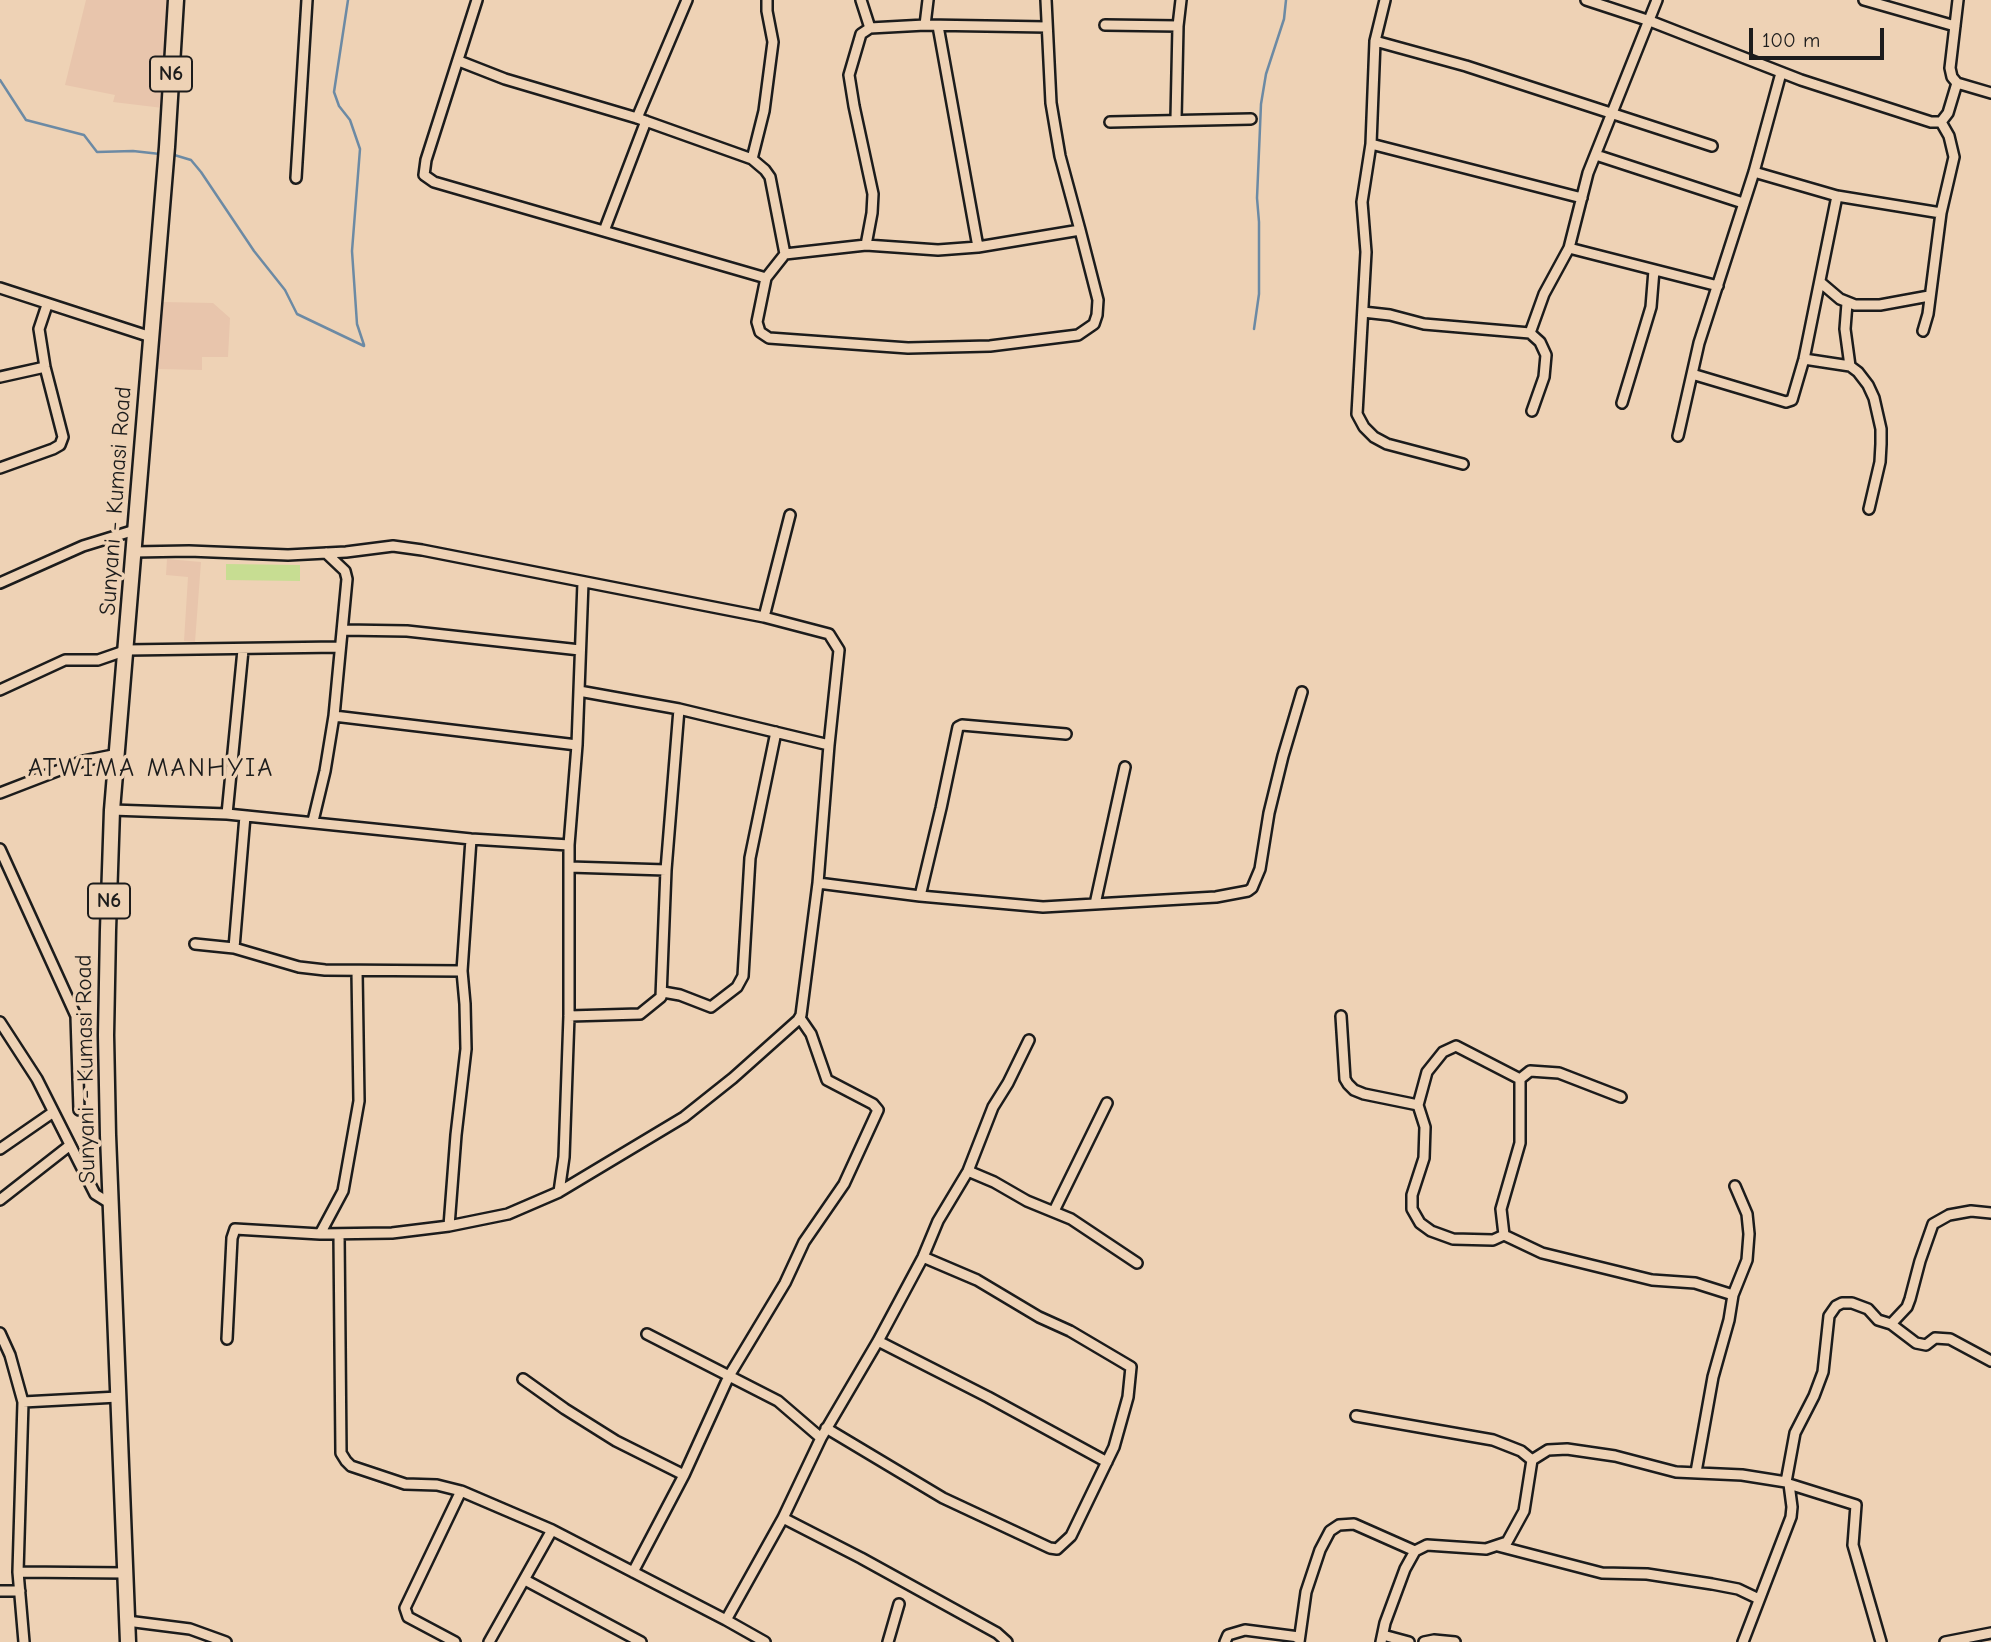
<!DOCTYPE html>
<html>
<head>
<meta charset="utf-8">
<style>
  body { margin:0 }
  #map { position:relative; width:1991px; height:1642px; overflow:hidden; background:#eed2b5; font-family:"Comic Neue",sans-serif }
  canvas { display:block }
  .scale { position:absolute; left:1749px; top:28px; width:135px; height:32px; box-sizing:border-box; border:4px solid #1c1c1c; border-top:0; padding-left:9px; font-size:21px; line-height:24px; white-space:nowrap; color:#1c1c1c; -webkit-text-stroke:5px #eed2b5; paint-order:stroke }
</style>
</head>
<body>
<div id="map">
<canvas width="1991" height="1642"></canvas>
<div class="scale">100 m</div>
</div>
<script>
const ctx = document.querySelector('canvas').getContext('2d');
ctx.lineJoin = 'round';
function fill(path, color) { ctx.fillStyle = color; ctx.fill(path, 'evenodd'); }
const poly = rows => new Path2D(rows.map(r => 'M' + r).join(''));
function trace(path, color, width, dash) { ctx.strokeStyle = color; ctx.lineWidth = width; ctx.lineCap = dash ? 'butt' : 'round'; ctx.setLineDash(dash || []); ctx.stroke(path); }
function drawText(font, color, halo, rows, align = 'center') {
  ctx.font = font + ' "Comic Neue",sans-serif'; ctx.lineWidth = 7; ctx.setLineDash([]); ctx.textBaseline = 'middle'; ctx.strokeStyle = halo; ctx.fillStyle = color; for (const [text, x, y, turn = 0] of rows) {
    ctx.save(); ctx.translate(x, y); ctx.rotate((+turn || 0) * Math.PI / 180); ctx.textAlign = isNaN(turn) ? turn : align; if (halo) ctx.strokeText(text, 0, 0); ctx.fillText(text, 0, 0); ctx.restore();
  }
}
fill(poly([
  [86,0,172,0,163,108,113,102,115,95,65,85],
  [163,302,213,303,230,318,228,357,202,357,202,370,158,369],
  [167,559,201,562,195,642,184,641,188,577,166,575]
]), '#e8c5ac');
fill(poly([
  [226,564,300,565,300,581,226,580]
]), '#c7dd92');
trace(poly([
  [348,0,334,92,339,106,350,120,360,149,352,251,357,324,364,345],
  [0,80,26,120,84,135,97,152,133,151,160,154],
  [171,154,191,160,201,172,254,251,285,290,297,314,364,346],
  [1254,329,1259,294,1259,222,1257,198,1261,104,1266,74,1284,19,1286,0]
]), '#6c8aa4', 2.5);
const minor = poly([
  [477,0,426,160,424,175,434,182,766,278],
  [861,0,870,28],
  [1046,0,1051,103,1060,156,1080,230,1098,300,1097,315,1094,324,1078,335,990,346,908,348,769,338,760,332,757,322,766,278,785,254,866,245,938,250,978,247,1080,230],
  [1385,0,1375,41,1371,144,1362,202,1366,252,1357,414,1364,427,1374,437,1387,444,1463,464],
  [1586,0,1650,21,1801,80,1931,122,1941,122],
  [1864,0,1955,26],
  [1958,0,1950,68,1952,77,1957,83,1991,93],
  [925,25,928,0],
  [1105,25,1178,26],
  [938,26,978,247],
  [1375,41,1466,66,1712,146],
  [459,61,505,79,637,118,752,159,765,170,770,177,785,254],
  [637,118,687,0],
  [1176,119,1178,26,1181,0],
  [1110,122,1251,119],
  [1941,122,1948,113,1957,83],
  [1371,144,1582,198],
  [1596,155,1743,203],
  [752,159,764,111,773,42,767,11,767,0],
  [1754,172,1837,196,1941,213],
  [296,178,307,0],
  [604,231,646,121],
  [866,245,872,213,873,194,854,106,849,75,861,34,870,28,925,25,1047,27],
  [1569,248,1718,286],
  [1820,282,1840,299,1855,305,1880,305,1929,296],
  [0,288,151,337],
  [1847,303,1845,329,1850,366],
  [1363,312,1390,315,1424,324,1530,333,1540,342,1546,355,1544,377,1532,411],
  [1923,331,1928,314,1941,213,1954,157,1949,136,1941,122],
  [1530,333,1544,294,1569,248,1588,173,1657,0],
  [1804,359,1850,366,1858,372,1868,385,1874,398,1881,429,1881,444,1880,462,1869,509],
  [1692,374,1786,402,1792,400,1804,359,1837,196],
  [0,377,45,367],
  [1622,403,1651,307,1654,270],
  [1678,436,1699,343,1754,172,1781,73],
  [0,468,53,449,60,445,63,437,45,367,39,329,47,305],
  [134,552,189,551,288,555,346,552,393,546,422,550,764,617,829,634,839,650,829,745,818,883,801,1015,798,1020,733,1078,684,1117,559,1192,508,1214,449,1226,392,1233,320,1234,235,1229,232,1238,227,1339],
  [0,583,83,546,135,530],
  [764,617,790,515],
  [343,630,407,631,580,650],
  [0,690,65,660,98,660,127,650,339,647],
  [579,691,679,709,829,745],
  [334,716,577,745],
  [0,793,83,761,118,754],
  [112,810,227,814,471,839,569,845],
  [227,814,243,650],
  [313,821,325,771,334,716,347,579,345,571,326,553],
  [0,849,76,1016,79,1110],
  [569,867,666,870],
  [818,883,920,896,1043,907,1216,897,1248,891,1252,888,1260,869,1269,813,1283,756,1302,692],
  [920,896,941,808,958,727,962,725,1066,734],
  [1095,904,1125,767],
  [195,944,234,948,299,967,325,970,462,971],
  [234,948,245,816],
  [663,992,680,995,711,1007,737,987,743,976,750,858,776,732],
  [569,1016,640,1014,661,997,666,870,679,709],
  [1341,1016,1345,1079,1348,1084,1354,1090,1364,1094,1418,1105],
  [0,1022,37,1079,95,1194,111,1204],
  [1520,1079,1520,1143,1501,1209,1504,1235,1542,1253,1652,1280,1695,1283,1733,1295],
  [1520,1079,1530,1071,1559,1073,1621,1097],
  [0,1149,52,1113],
  [968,1171,994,1182,1027,1201,1071,1219,1137,1263],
  [559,1192,564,1157,569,1016,569,845,577,745,583,582],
  [0,1200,69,1146],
  [1054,1211,1107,1103],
  [449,1226,456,1135,466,1049,465,1004,462,971,471,839],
  [320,1234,343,1191,359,1101,357,971],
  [339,1234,341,1453,346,1461,351,1466,405,1484,437,1485,461,1491,552,1530,726,1620,765,1642],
  [1504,1235,1493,1240,1453,1239,1431,1231,1420,1223,1412,1209,1412,1195,1424,1158,1425,1127,1418,1105,1427,1072,1443,1052,1456,1046,1520,1079],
  [1891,1324,1916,1343,1926,1345,1935,1338,1950,1339,1991,1361],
  [0,1333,10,1355,23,1402,18,1572,24,1642],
  [647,1334,778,1401,821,1438],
  [878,1341,988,1397,1107,1462],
  [523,1379,565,1409,616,1441,684,1475],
  [23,1402,118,1397],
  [1356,1416,1493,1440,1521,1451,1532,1460,1524,1511,1507,1542,1486,1549,1427,1545,1415,1551,1405,1569,1385,1623,1381,1642],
  [826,1428,943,1498,1050,1548,1057,1549,1071,1536,1114,1447,1128,1397,1131,1367,1070,1331,1039,1317,977,1280,923,1257],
  [1532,1460,1548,1450,1567,1449,1615,1456,1676,1472,1742,1475,1786,1482],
  [1696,1472,1713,1377,1729,1320,1733,1295,1747,1260,1749,1234,1747,1214,1735,1186],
  [1789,1484,1856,1505,1853,1545,1881,1642],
  [783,1518,861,1558,997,1633,1007,1642],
  [1498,1546,1602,1573,1647,1574,1712,1584,1738,1589,1759,1599],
  [18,1572,126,1573],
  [633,1572,684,1475,729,1376,785,1283,804,1242,844,1184,878,1110,873,1104,827,1080,811,1034,800,1018],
  [525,1580,641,1642],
  [0,1591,20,1591],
  [726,1620,783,1518,821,1438,878,1341,923,1257,938,1221,968,1171,993,1107,1008,1083,1029,1040],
  [127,1621,190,1629,226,1642],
  [1383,1635,1409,1642],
  [455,1642,408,1617,405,1608,461,1491],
  [489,1642,552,1530],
  [888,1642,899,1604],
  [1225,1642,1228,1635,1245,1630,1299,1637],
  [1299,1642,1306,1592,1320,1550,1330,1531,1339,1525,1354,1524,1415,1551],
  [1424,1642,1434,1640,1455,1642],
  [1743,1642,1791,1517,1792,1507,1789,1484,1786,1482,1795,1433,1814,1396,1823,1372,1829,1316,1836,1306,1842,1303,1852,1303,1868,1309,1878,1320,1891,1324,1907,1307,1910,1299,1920,1261,1933,1224,1949,1215,1971,1211,1991,1213],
  [1945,1642,1991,1633]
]);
const primary = poly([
  [128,1642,108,1135,106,1035,108,930,112,810,167,147,176,0]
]);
trace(minor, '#1c1c1c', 14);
trace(primary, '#1c1c1c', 19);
trace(minor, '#eed2b5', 9);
trace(primary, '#eed2b5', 14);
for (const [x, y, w] of [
  [171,74,42],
  [109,901,42]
]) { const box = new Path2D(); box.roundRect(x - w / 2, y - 17.5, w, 35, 5); ctx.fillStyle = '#eed2b5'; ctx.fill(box); trace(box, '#1c1c1c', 2); }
drawText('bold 21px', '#1c1c1c', null, [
  ["N6",171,74],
  ["N6",109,901]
]);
drawText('23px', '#1c1c1c', '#eed2b5', [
  ["Sunyani - Kumasi Road",116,501,-86],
  ["Sunyani - Kumasi Road",86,1069,-91]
]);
ctx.letterSpacing = '2px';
drawText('26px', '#1c1c1c', '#eed2b5', [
  ["ATWIMA MANHYIA",151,769]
]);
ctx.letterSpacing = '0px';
</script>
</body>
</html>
